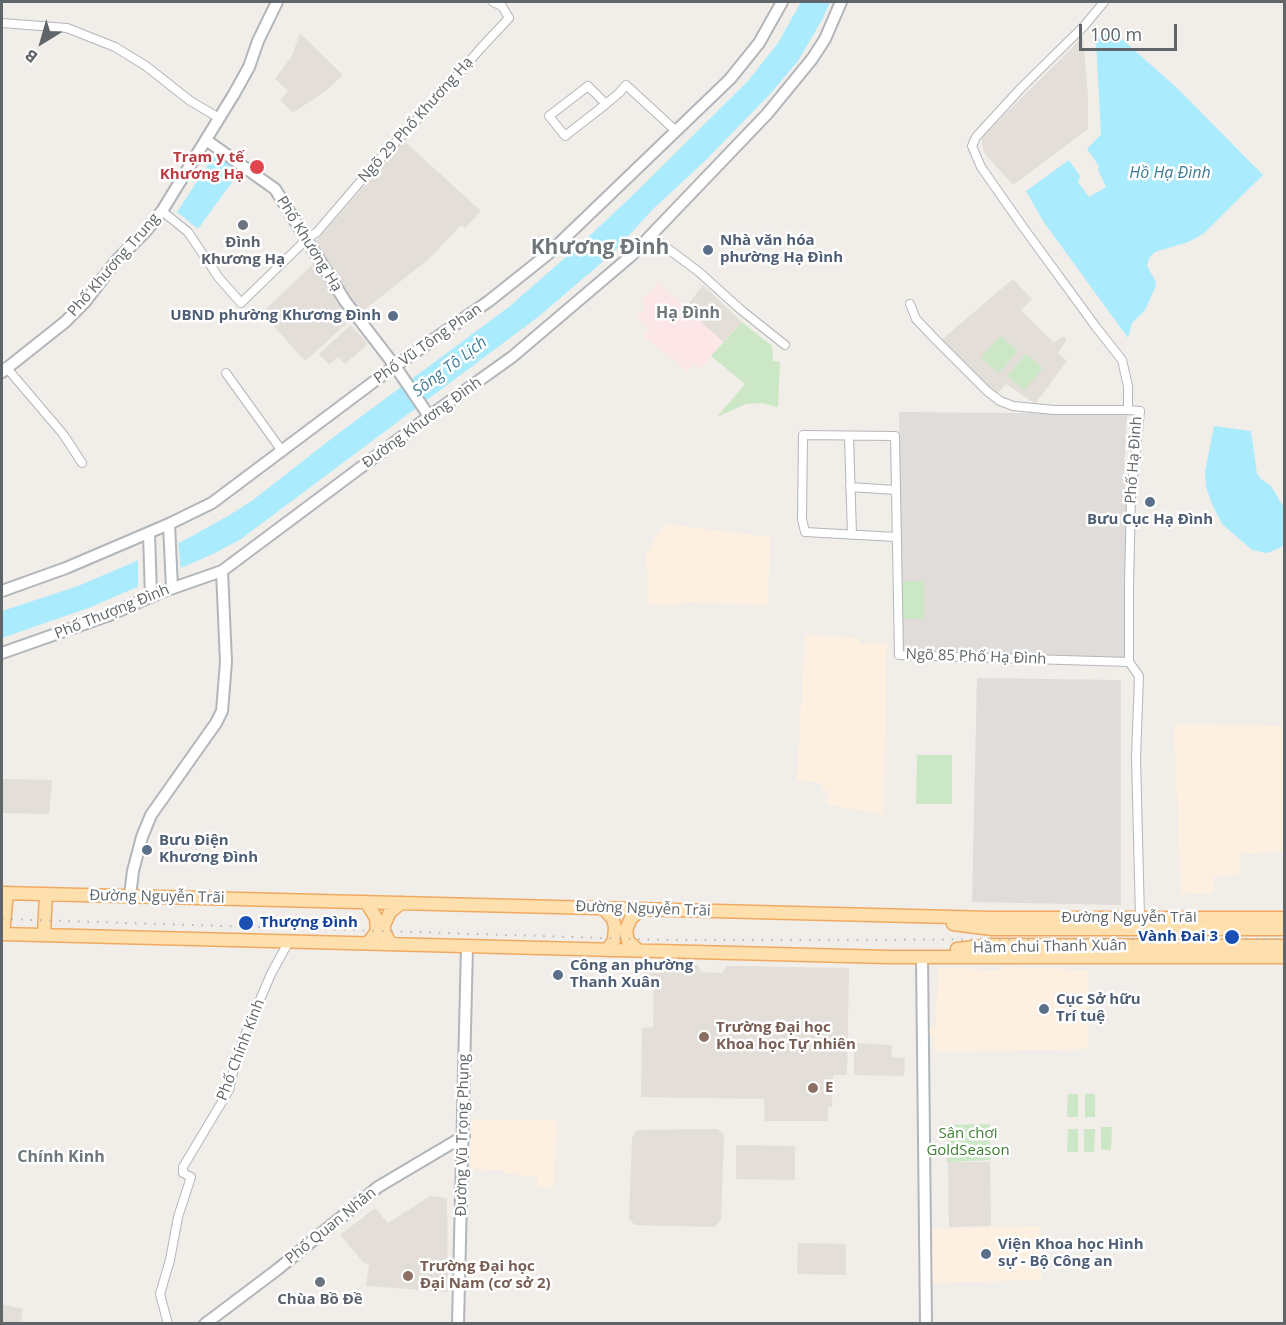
<!DOCTYPE html>
<html>
<head>
<meta charset="utf-8">
<style>
  body { margin:0 }
  #map { position:relative; width:1286px; height:1325px; overflow:hidden; background:#f1ede8; font-family:"Open Sans",sans-serif }
  canvas { display:block }
  .frame { position:absolute; inset:0; border:3px solid #5f6568; pointer-events:none }
  .north { position:absolute; left:12px; top:12px; width:60px; height:60px; -webkit-text-stroke:4px #fff; paint-order:stroke; rotate:217deg; font-size:16px; font-weight:700; line-height:24px; text-align:center; color:#5f6568 }
  .north::after { content:''; display:block; margin:auto; width:21px; height:27px; background:#5f6568; clip-path:polygon(50% 0,100% 100%,50% 72%,0 100%) }
  .scale { position:absolute; left:1079px; top:24px; width:98px; height:27px; box-sizing:border-box; border:3px solid #5f6568; border-top:0; padding-left:8px; font-size:18px; line-height:21px; white-space:nowrap; color:#5f6568; -webkit-text-stroke:4px #fff; paint-order:stroke }
</style>
</head>
<body>
<div id="map">
<canvas width="1286" height="1325"></canvas>
<div class="frame"></div>
<div class="north">B</div>
<div class="scale">100 m</div>
</div>
<script>
const ctx = document.querySelector('canvas').getContext('2d');
ctx.lineJoin = 'round';
function fill(path, color) { ctx.fillStyle = color; ctx.fill(path, 'evenodd'); }
const poly = rows => new Path2D(rows.map(r => 'M' + r).join(''));
function trace(path, color, width, dash) { ctx.strokeStyle = color; ctx.lineWidth = width; ctx.lineCap = dash ? 'butt' : 'round'; ctx.setLineDash(dash || []); ctx.stroke(path); }
function drawText(font, color, halo, rows, align = 'center') {
  ctx.font = font + ' "Open Sans",sans-serif'; ctx.lineWidth = 5; ctx.setLineDash([]); ctx.textBaseline = 'middle'; ctx.strokeStyle = halo; ctx.fillStyle = color; for (const [text, x, y, turn = 0] of rows) {
    ctx.save(); ctx.translate(x, y); ctx.rotate((+turn || 0) * Math.PI / 180); ctx.textAlign = isNaN(turn) ? turn : align; if (halo) ctx.strokeText(text, 0, 0); ctx.fillText(text, 0, 0); ctx.restore();
  }
}
fill(poly([
  [665,524,770,537,768,605,682,602,682,605,649,605,646,553],
  [805,635,860,638,860,643,887,643,883,814,827,805,828,790,822,789,822,783,797,780],
  [1174,724,1284,726,1284,851,1240,855,1241,874,1213,877,1213,893,1181,895],
  [1002,967,1089,970,1087,1049,934,1052,934,1038,929,1037,929,1027,936,1027,938,968,1002,970],
  [472,1119,557,1121,554,1188,537,1187,537,1176,504,1174,504,1170,470,1169],
  [1040,1226,1041,1280,931,1283,931,1229]
]), '#fef0e0');
fill(poly([
  [899,412,1127,414,1124,476,1127,501,1125,659,900,654],
  [977,678,1121,680,1121,905,972,902]
]), '#e0dcda');
fill(poly([
  [300,33,343,75,327,90,293,113,280,100,288,91,275,79,292,56],
  [1083,37,1088,95,1088,129,1013,185,985,154,982,144,982,137],
  [404,141,481,211,465,228,461,225,429,259,359,314,316,247,316,241],
  [316,261,353,318,305,361,262,313],
  [1013,279,1032,299,1021,310,1054,343,1063,336,1067,339,1058,353,1067,361,1035,404,1006,384,996,395,941,340],
  [703,285,742,322,723,342,685,308],
  [351,325,368,344,345,364,338,357,329,365,319,354],
  [2,779,52,780,49,814,2,813],
  [643,964,698,965,701,972,722,973,727,966,849,968,847,1075,833,1075,832,1107,828,1107,828,1121,765,1121,764,1099,641,1097,642,1028,653,1027,654,977,643,976],
  [854,1043,892,1045,891,1057,905,1058,904,1076,854,1075],
  [717,1129,724,1134,721,1221,714,1227,635,1225,629,1219,632,1137,637,1130],
  [736,1145,795,1146,795,1180,736,1179],
  [948,1162,990,1162,991,1226,949,1227],
  [430,1196,447,1198,448,1292,366,1286,369,1264,364,1263,340,1235,375,1208,388,1223],
  [798,1243,846,1244,846,1275,797,1274],
  [2,1304,23,1309,21,1321,27,1323,2,1323]
]), '#e4ded9');
fill(poly([
  [658,283,723,342,701,368,694,363,687,371,644,337,650,329,637,318,646,307,641,301]
]), '#fce6e8');
fill(poly([
  [742,322,772,346,773,361,780,362,778,407,761,403,746,404,717,417,745,384,711,356],
  [1000,336,1018,351,999,373,981,358],
  [1026,354,1043,368,1024,390,1007,376],
  [903,581,924,581,924,619,903,619],
  [917,755,952,755,952,804,916,804],
  [1068,1094,1078,1094,1078,1117,1067,1117],
  [1085,1094,1095,1094,1095,1117,1085,1117],
  [990,1124,990,1160,947,1162,946,1125],
  [1101,1127,1112,1127,1111,1150,1101,1150],
  [1068,1129,1078,1129,1078,1152,1067,1152],
  [1084,1129,1095,1129,1094,1152,1084,1152]
]), '#cce7c5');
fill(poly([
  [801,2,830,2,823,18,798,61,771,93,705,161,653,209,613,253,538,317,241,539,213,554,91,607,2,638,2,611,78,586,181,542,228,516,253,500,335,436,510,306,583,242,635,193,748,81,778,43],
  [1112,32,1116,34,1176,87,1263,175,1203,234,1188,242,1155,252,1149,258,1147,266,1156,282,1156,286,1145,310,1132,323,1128,338,1043,221,1026,191,1069,160,1080,176,1078,182,1089,197,1106,187,1098,170,1099,166,1087,149,1101,134,1096,41,1100,35],
  [215,154,240,171,198,229,177,212],
  [1214,426,1251,431,1257,474,1261,479,1271,486,1284,508,1284,542,1282,547,1267,553,1252,550,1222,524,1212,504,1206,487,1205,472]
]), '#aaecfe');
fill(poly([
  [178,540,181,572,138,589,138,556]
]), '#f1ede8');
const street = poly([
  [1104,2,1084,26,1021,88,976,137,972,146,981,167,1023,227,1096,327,1122,360,1128,386,1128,410,1140,411,1131,496,1129,586,1129,662,1139,676,1136,758,1140,918],
  [2,23,67,28,115,47,146,66,189,100,219,118],
  [606,104,588,86,549,116,565,136,606,104,619,93,626,85,676,131],
  [162,211,188,232,219,278,241,303,307,239,317,232,378,161,443,92,480,49,509,18,502,6,493,2],
  [651,236,699,272,740,309,785,345],
  [910,304,916,319,937,341,987,391,1000,401,1013,406,1054,410,1128,410],
  [6,367,63,434,82,463],
  [226,373,282,451],
  [849,436,852,535],
  [850,487,895,490],
  [896,537,805,532,802,519,803,435,895,436,899,655,1129,662],
  [168,1324,160,1294,170,1260,178,1217,191,1177,183,1173,183,1167,229,1090,236,1060,247,1030,271,974,289,941]
]);
const secondary = poly([
  [206,140,275,189,345,301,395,366,429,416],
  [2,372,65,322,85,302,116,261,145,232,162,211,234,94,249,67,258,41,277,2],
  [169,524,172,588],
  [149,533,151,597],
  [2,591,66,568,169,524,212,503,388,371,489,301,548,254,730,79,759,43,782,2],
  [2,653,107,616,159,593,222,571,435,412,512,357,632,255,767,114,812,59,825,39,841,2],
  [130,896,133,871,142,837,151,815,216,723,222,711,226,662,222,571],
  [922,957,926,1324],
  [205,1324,278,1269,378,1187,464,1136],
  [458,1324,467,946]
]);
const primary = poly([
  [2,893,992,918,1284,918],
  [366,902,376,918,377,931,368,943],
  [603,908,613,919,615,927,614,940,607,950],
  [953,924,992,929,1284,929],
  [2,934,888,957,1284,957],
  [3,934,7,893],
  [44,935,46,894],
  [391,944,384,932,384,925,390,912,401,903],
  [957,949,992,945,1284,946],
  [638,950,628,941,626,930,631,918,643,909]
]);
trace(street, '#b3b7ba', 10);
trace(secondary, '#b2b6ba', 14);
trace(primary, '#f0a961', 15);
trace(street, '#fff', 8);
trace(secondary, '#fff', 10);
trace(primary, '#fee0af', 12);
trace(poly([
  [2,919,667,940,1284,939]
]), '#b4b5b6', 2, [1.5, 8]);
for (const [x, y, r, color] of [
  [257,167,8,"#e0444e"],
  [243,225,6,"#6b7280"],
  [708,250,6,"#5c6f8a"],
  [393,316,6,"#5c6f8a"],
  [1150,502,6,"#5c6f8a"],
  [147,850,6,"#5c6f8a"],
  [246,923,8,"#1a4fb4"],
  [1232,937,8,"#1a4fb4"],
  [558,975,6,"#5c6f8a"],
  [1044,1009,6,"#5c6f8a"],
  [704,1037,6,"#8d6e63"],
  [813,1088,6,"#8d6e63"],
  [986,1254,6,"#5c6f8a"],
  [408,1276,6,"#8d6e63"],
  [320,1282,6,"#6b7280"]
]) { const dot = new Path2D(); dot.arc(x, y, r, 0, 2 * Math.PI); ctx.fillStyle = color; ctx.fill(dot); trace(dot, '#fff', 2); }
drawText('15px', '#5f6568', '#fff', [
  ["Ngõ 29 Phố Khương Hạ",416,120,-48],
  ["Phố Khương Hạ",309,244,58],
  ["Phố Khương Trung",114,265,-49],
  ["Phố Vũ Tông Phan",428,344,-35],
  ["Đường Khương Đình",422,423,-36],
  ["Phố Hạ Đình",1134,460,-86],
  ["Phố Thượng Đình",112,612,-22],
  ["Ngõ 85 Phố Hạ Đình",976,657,2],
  ["Đường Nguyễn Trãi",157,897,1],
  ["Đường Nguyễn Trãi",643,909,2],
  ["Đường Nguyễn Trãi",1129,918],
  ["Hầm chui Thanh Xuân",1050,947,-1],
  ["Phố Chính Kinh",241,1050,-69],
  ["Đường Vũ Trọng Phụng",463,1135,-89],
  ["Phố Quan Nhân",331,1226,-39]
]);
drawText('bold 15px', '#be3a42', '#fff', [
  ["Trạm y tế",244,158],
  ["Khương Hạ",244,175]
], 'right');
drawText('bold 15px', '#4e5e75', '#fff', [
  ["Nhà văn hóa",720,241],
  ["phường Hạ Đình",720,258],
  ["UBND phường Khương Đình",381,316,"right"],
  ["Bưu Cục Hạ Đình",1150,520,"center"],
  ["Bưu Điện",159,841],
  ["Khương Đình",159,858],
  ["Công an phường",570,966],
  ["Thanh Xuân",570,983],
  ["Cục Sở hữu",1056,1000],
  ["Trí tuệ",1056,1017],
  ["Viện Khoa học Hình",998,1245],
  ["sự - Bộ Công an",998,1262]
], 'left');
drawText('bold 15px', '#5b616d', '#fff', [
  ["Đình",243,243],
  ["Khương Hạ",243,260],
  ["Chùa Bồ Đề",320,1300]
]);
drawText('bold 15px', '#164399', '#fff', [
  ["Thượng Đình",260,923],
  ["Vành Đai 3",1218,937,"right"]
], 'left');
drawText('bold 15px', '#785e54', '#fff', [
  ["Trường Đại học",716,1028],
  ["Khoa học Tự nhiên",716,1045],
  ["E",825,1088],
  ["Trường Đại học",420,1267],
  ["Đại Nam (cơ sở 2)",420,1284]
], 'left');
drawText('15px', '#428135', '#fff', [
  ["Sân chơi",968,1134],
  ["GoldSeason",968,1151]
]);
drawText('italic 16px', '#3c7c96', '#fff', [
  ["Hồ Hạ Đình",1170,173],
  ["Sông Tô Lịch",450,367,-37]
]);
drawText('bold 16px', '#70777a', '#fff', [
  ["Hạ Đình",688,313],
  ["Chính Kinh",61,1157]
]);
drawText('bold 21px', '#70777a', '#fff', [
  ["Khương Đình",600,248]
]);
</script>
</body>
</html>
